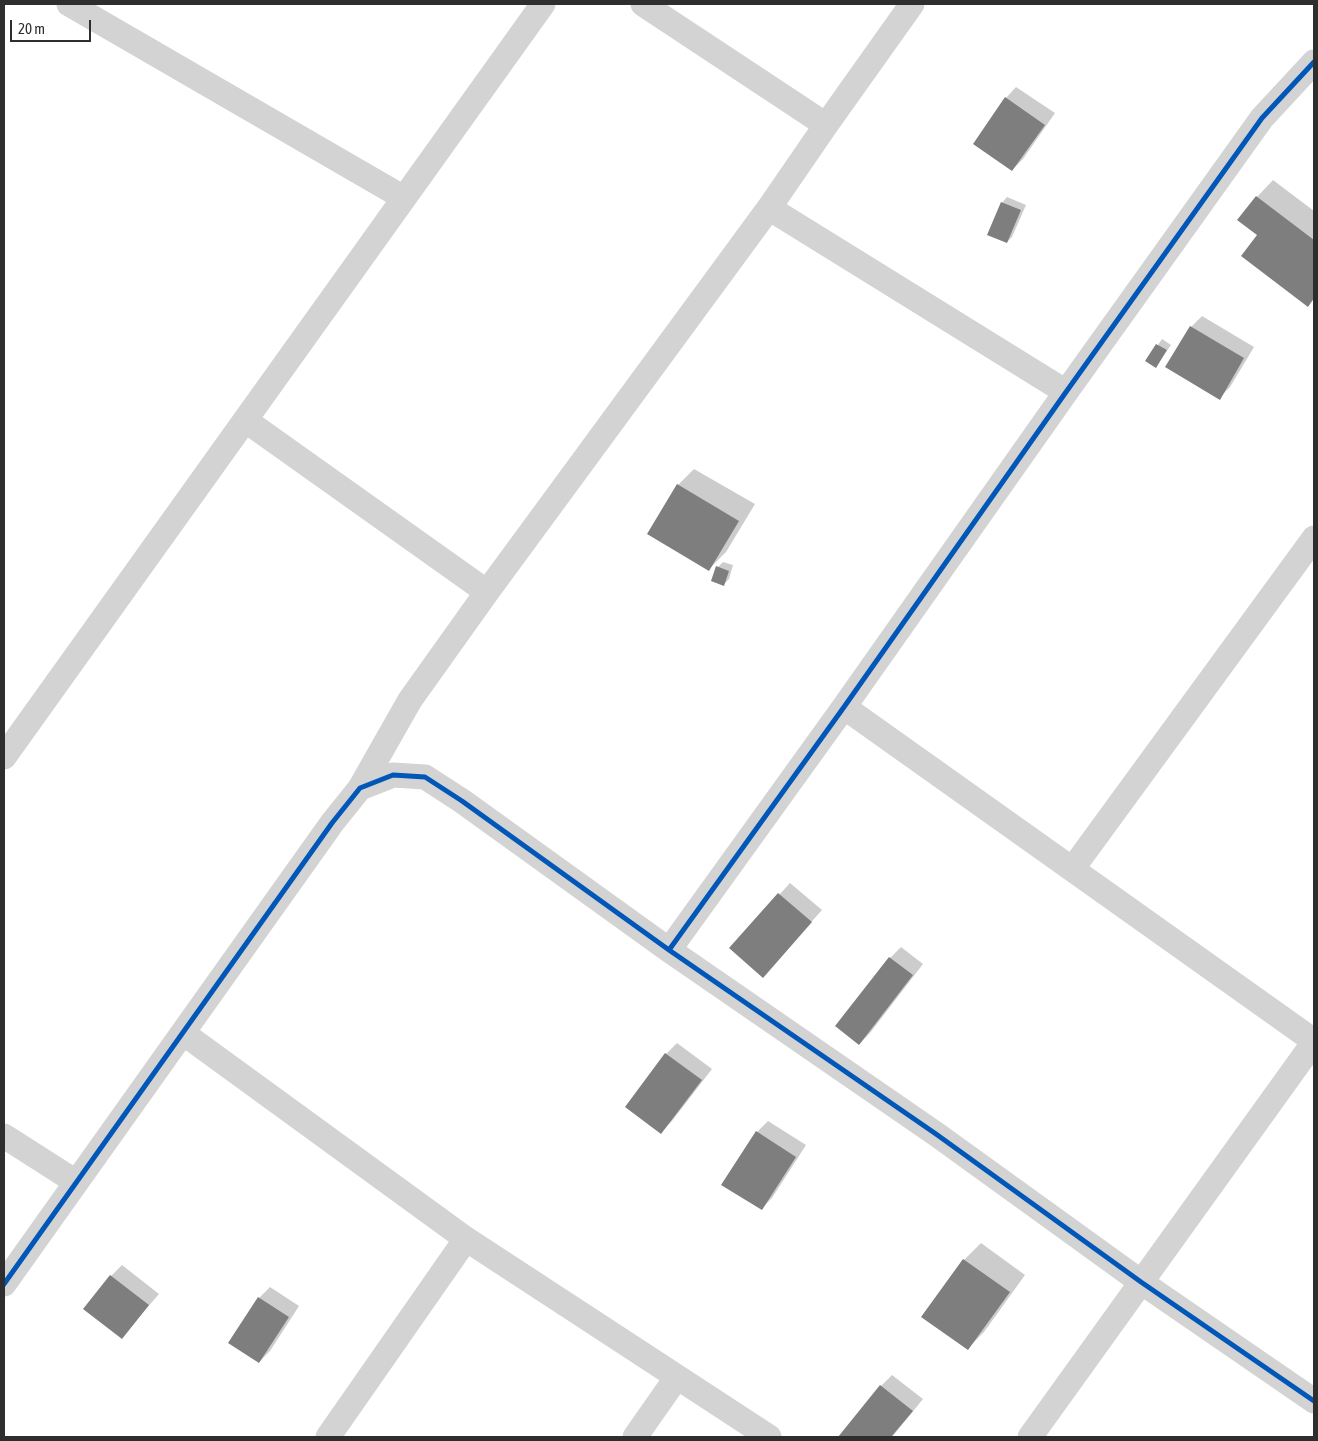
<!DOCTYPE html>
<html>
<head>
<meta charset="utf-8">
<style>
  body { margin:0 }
  #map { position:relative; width:1318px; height:1441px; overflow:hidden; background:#fff; font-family:"Asap Condensed",sans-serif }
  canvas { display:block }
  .frame { position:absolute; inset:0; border:5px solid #2e2e2e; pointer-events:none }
  .scale { position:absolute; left:10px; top:20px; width:81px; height:22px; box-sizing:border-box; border:2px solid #2e2e2e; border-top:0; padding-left:6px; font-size:15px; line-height:18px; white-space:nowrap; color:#2e2e2e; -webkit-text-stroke:4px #fff; paint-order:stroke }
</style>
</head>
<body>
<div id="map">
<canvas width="1318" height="1441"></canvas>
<div class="frame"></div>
<div class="scale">20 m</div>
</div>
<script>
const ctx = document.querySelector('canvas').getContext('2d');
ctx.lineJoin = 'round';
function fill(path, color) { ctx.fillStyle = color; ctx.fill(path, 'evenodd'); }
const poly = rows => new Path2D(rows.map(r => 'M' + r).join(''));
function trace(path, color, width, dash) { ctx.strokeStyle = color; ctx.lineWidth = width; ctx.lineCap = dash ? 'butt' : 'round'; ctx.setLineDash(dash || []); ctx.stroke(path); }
fill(poly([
  [1016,87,1055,113,1023,159,1012,170,1006,98],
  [1273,180,1314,211,1314,299,1308,305,1259,235,1257,197],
  [1007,197,1026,205,1012,237,1007,242,1002,203],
  [1202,316,1254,347,1230,387,1219,398,1191,327],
  [1162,339,1171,345,1156,366,1147,361],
  [694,469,755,504,726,552,709,569,678,485],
  [723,562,733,565,729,579,724,584,718,567],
  [790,883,822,910,773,965,731,948],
  [901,947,923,964,870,1033,859,1044,837,1026,890,958],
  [677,1043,712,1069,672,1121,661,1132,666,1054],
  [768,1121,806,1145,772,1198,761,1209,757,1132],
  [981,1243,1025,1275,984,1332,968,1348,964,1260],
  [122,1265,159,1294,122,1337,85,1309,111,1276],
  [270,1287,299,1306,270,1351,259,1362,259,1298],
  [892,1375,923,1399,892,1437,840,1437,881,1386]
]), '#0003');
fill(poly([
  [1005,97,1045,125,1012,171,973,144],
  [1256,196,1314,240,1314,298,1308,307,1241,256,1257,235,1237,220],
  [1001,202,1021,210,1007,243,987,235],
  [1190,326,1244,358,1220,400,1165,367],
  [1156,344,1167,350,1156,368,1145,361],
  [677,484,739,521,709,571,647,534],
  [716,566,729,571,724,586,711,581],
  [778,893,812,922,763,978,729,948],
  [889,957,913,975,859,1045,835,1026],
  [665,1053,702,1080,661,1134,625,1107],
  [756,1131,796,1157,762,1210,721,1185],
  [963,1259,1010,1292,968,1350,921,1317],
  [110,1275,149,1305,122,1339,83,1309],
  [258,1297,289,1317,259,1363,228,1343],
  [880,1385,913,1411,891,1437,838,1437]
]), '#7e7e7e');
trace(poly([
  [69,4,404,198],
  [643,4,826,125],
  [769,208,1066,392],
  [245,420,487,592],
  [844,707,1314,1041],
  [4,757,543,4],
  [360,788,410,700,487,592,769,208,826,125,912,4],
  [1073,868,1314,538],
  [669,950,844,707,1066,392,1262,118,1314,62],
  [183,1033,466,1239,769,1437],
  [4,1136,76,1182],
  [4,1284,332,823,360,788,393,775,425,777,462,801,669,950,936,1134,1141,1282,1314,1401],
  [328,1437,466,1239],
  [635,1437,677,1377],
  [1030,1437,1314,1042]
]), '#d3d3d3', 25);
trace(poly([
  [669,950,844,707,1066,392,1262,118,1314,62],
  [4,1284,332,823,360,788,393,775,425,777,462,801,669,950,936,1134,1141,1282,1314,1401]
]), '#0057b8', 5);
</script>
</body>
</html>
